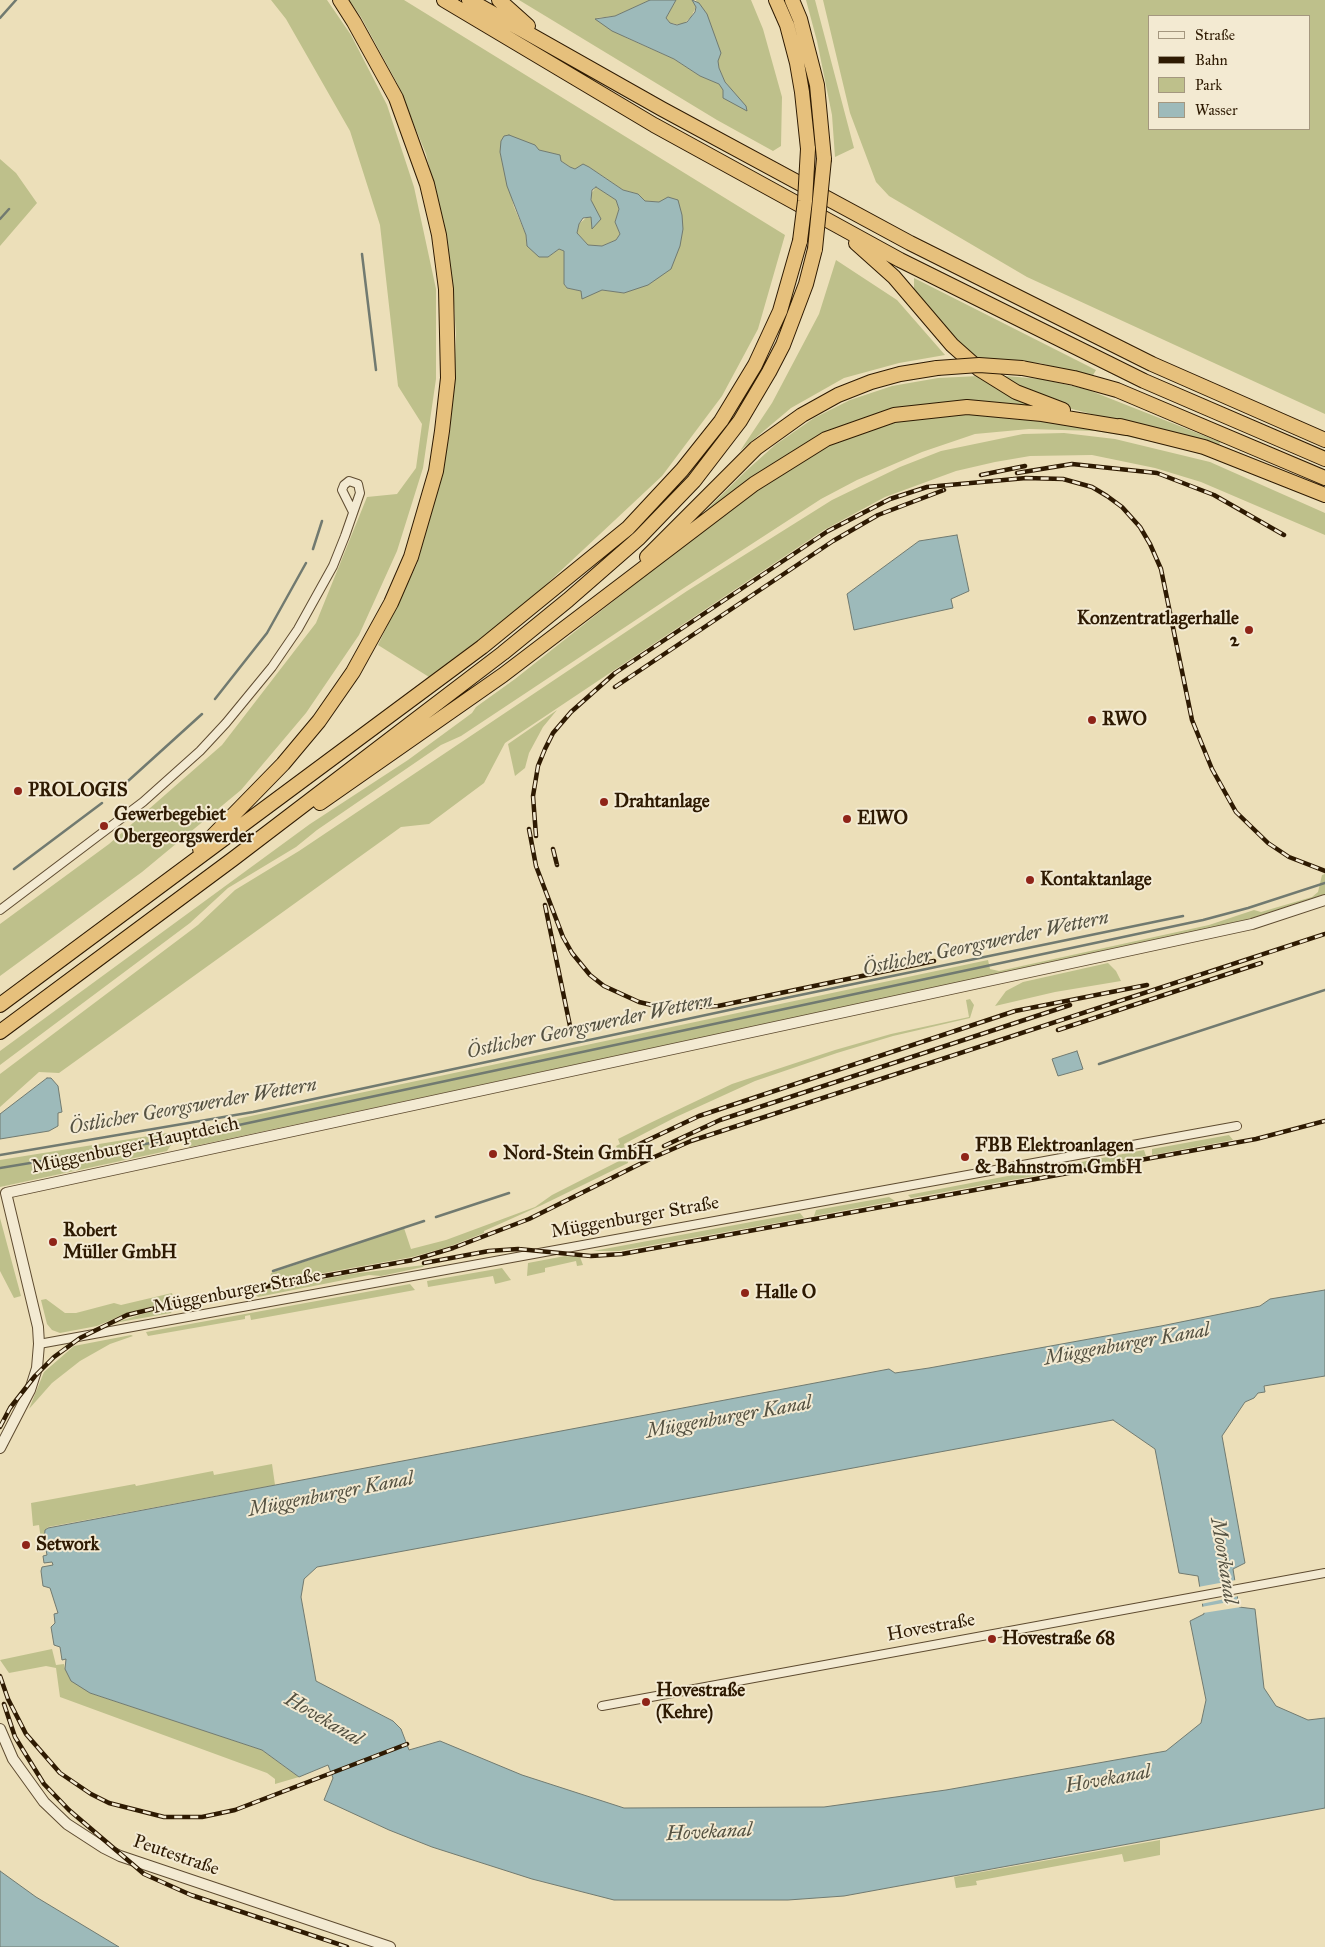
<!DOCTYPE html>
<html>
<head>
<meta charset="utf-8">
<style>
  body { margin:0 }
  #map { position:relative; width:1325px; height:1947px; overflow:hidden; background:#ecdfb9; font-family:"IM FELL Great Primer",serif }
  canvas { display:block }
  .legend { position:absolute; left:1148px; top:15px; width:162px; height:115px; box-sizing:border-box; background:#f3ead2; border:1px solid #a4977f; margin:0; padding:6px 9px; list-style:none; font-size:15px; color:#2e1a02 }
  .legend li { display:flex; align-items:center; gap:10px; height:25px }
  .legend b { width:25px; border:1px solid #a4977f }
</style>
</head>
<body>
<div id="map">
<canvas width="1325" height="1947"></canvas>
<ul class="legend">
<li><b style="height:6px;background:#f3ead2"></b>Straße</li>
<li><b style="height:6px;background:#2e1a02"></b>Bahn</li>
<li><b style="height:14px;background:#bec08b"></b>Park</li>
<li><b style="height:14px;background:#9dbaba"></b>Wasser</li>
</ul>
</div>
<script>
const ctx = document.querySelector('canvas').getContext('2d');
ctx.lineJoin = 'round';
function fill(path, color) { ctx.fillStyle = color; ctx.fill(path, 'evenodd'); }
const poly = rows => new Path2D(rows.map(r => 'M' + r).join(''));
function trace(path, color, width, dash) { ctx.strokeStyle = color; ctx.lineWidth = width; ctx.lineCap = dash ? 'butt' : 'round'; ctx.setLineDash(dash || []); ctx.stroke(path); }
function drawText(font, color, halo, rows, align = 'center') {
  ctx.font = font + ' "IM FELL Great Primer",serif'; ctx.lineWidth = 4; ctx.setLineDash([]); ctx.textBaseline = 'middle'; ctx.strokeStyle = halo; ctx.fillStyle = color; for (const [text, x, y, turn = 0] of rows) {
    ctx.save(); ctx.translate(x, y); ctx.rotate((+turn || 0) * Math.PI / 180); ctx.textAlign = isNaN(turn) ? turn : align; if (halo) ctx.strokeText(text, 0, 0); ctx.fillText(text, 0, 0); ctx.restore();
  }
}
fill(poly([
  [271,0,327,0,351,35,387,105,414,187,436,289,436,379,423,468,397,551,359,635,306,713,241,790,142,872,0,976,0,924,109,844,222,745,316,623,367,497,397,494,416,468,422,424,398,386,380,225,350,131,286,19],
  [349,0,404,0,785,235,758,329,722,396,662,476,521,608,429,677,378,645,417,564,441,480,450,431,454,383,456,335,453,288,442,220,426,154,397,83,361,17],
  [539,150,559,155,561,161,570,167,575,169,589,167,623,190,638,194,645,201,659,202,624,293,602,290,582,291,567,288,564,284,564,251,559,249,548,257,527,246,526,235,514,207,500,152],
  [519,0,650,0,615,16,596,18,627,38,674,59,700,76,720,84,747,110,725,82,719,68,696,0,751,0,763,29,782,97,781,146,773,151,717,120],
  [676,0,692,0,696,7,691,17,682,25,670,23,666,18],
  [806,0,815,0,854,148,835,157,832,115,817,41],
  [823,0,1325,0,1325,414,1027,277,889,196,876,182,850,113],
  [1149,16,1309,16,1309,129,1149,129],
  [0,159,16,173,37,203,0,246],
  [596,187,616,200,619,209,615,222,620,234,616,240,602,246,588,245,577,233,579,224,587,217,592,217,592,229,596,214,592,205,591,194],
  [836,260,897,300,945,355,899,363,844,378,791,408,740,451,772,403,819,314],
  [914,278,1096,370,1092,377,1040,363,974,359,914,291],
  [994,375,1041,379,1086,389,1220,442,1219,446,1060,406],
  [979,376,1021,401,1042,409,861,421,677,539,747,470,775,445,814,418,850,400,892,386,938,378],
  [993,413,1093,426,1188,448,1212,458,1184,449,1125,436,1095,431,1029,429,975,434,922,452,857,480,821,499,687,586,461,736,441,745,317,830,296,847,228,888,190,923,0,1065,0,1051,310,824,408,760,472,713,476,707,515,679,688,542,758,488,796,463,830,445,895,421,930,415],
  [1064,433,1115,439,1210,462,1325,513,1325,535,1201,482,1155,468,1092,455,1030,456,995,462,956,471,885,497,824,530,505,743,484,783,429,824,401,827,59,1073,39,1072,0,1107,0,1074,198,925,235,890,299,851,687,591,832,500,900,467,941,451,1023,434],
  [557,710,543,727,529,753,525,768,515,776,508,744],
  [1325,874,1325,894,1252,918,1210,929,190,1147,182,1142,180,1131,988,960,990,969,999,971,1209,925,1254,910,1261,912,1312,897,1318,892,1322,875],
  [1108,963,1116,971,1121,981,1055,992,995,1006,1006,991,1023,982],
  [970,999,974,1005,970,1018,893,1036,837,1053,755,1081,676,1117,624,1144,628,1163,542,1205,484,1231,484,1233,448,1247,412,1257,269,1283,271,1273,404,1228,411,1249,446,1240,535,1207,552,1195,623,1159,616,1146,620,1144,618,1139,650,1123,732,1084,835,1050,891,1034,969,1017,966,1000],
  [167,1133,171,1145,167,1151,0,1187,0,1160],
  [1229,1135,1233,1140,1152,1155,1152,1149],
  [1144,1150,1146,1156,911,1198,908,1195],
  [889,1197,895,1201,814,1216,816,1210],
  [800,1213,804,1218,619,1251,593,1251],
  [0,1218,21,1296,14,1298,0,1271],
  [565,1256,580,1257,583,1265,577,1266,576,1261,545,1268,545,1272,527,1276,528,1263],
  [424,1265,423,1267,381,1276,369,1275,258,1297,253,1292,351,1274],
  [502,1268,511,1280,495,1284,493,1276,428,1287,427,1281],
  [410,1284,415,1290,251,1320,250,1315,245,1316,245,1319,148,1336,146,1332],
  [172,1293,174,1301,127,1313,97,1326,60,1333,52,1330,47,1324,41,1300,46,1299,65,1313,76,1313,114,1303,121,1305],
  [174,1306,171,1313,114,1323,155,1310],
  [131,1335,133,1336,110,1344,80,1361,52,1383,29,1409,44,1372,74,1346],
  [272,1464,275,1485,48,1527,45,1530,44,1540,41,1540,39,1525,33,1526,31,1503,135,1484,136,1486,213,1471,214,1475],
  [52,1649,56,1665,64,1664,65,1669,90,1693,262,1750,299,1777,275,1784,275,1779,267,1773,60,1697,56,1668,46,1666,9,1673,0,1660],
  [1160,1840,1160,1855,1124,1862,1122,1854,976,1881,977,1885,956,1888,954,1877]
]), '#bec08b');
const water = poly([
  [650,0,676,0,666,18,670,23,677,25,687,22,695,12,696,7,692,0,699,3,707,14,721,53,718,61,719,68,725,82,746,106,747,111,723,98,723,90,719,84,700,76,674,59,612,31,595,19,615,16,650,0],
  [509,135,535,145,539,150,560,155,561,161,570,167,575,169,583,164,589,167,623,190,638,194,645,201,659,202,668,197,678,200,682,215,683,229,680,246,671,269,648,285,624,293,602,290,582,299,581,291,567,288,564,284,564,251,559,249,548,257,539,257,527,246,526,235,507,186,500,152,501,141,504,136,509,135],
  [596,187,616,200,619,209,615,222,620,234,616,240,602,246,588,245,577,233,579,224,583,218,591,217,592,229,601,219,591,200,592,190,596,187],
  [957,535,969,591,951,599,953,608,854,630,847,594,919,541,957,535],
  [1077,1051,1083,1069,1058,1076,1052,1059,1077,1051],
  [47,1078,51,1078,58,1086,62,1112,58,1113,58,1126,49,1131,0,1139,0,1114,47,1078],
  [1325,1290,1325,1376,1264,1386,1265,1392,1258,1393,1254,1398,1245,1402,1222,1436,1245,1563,1233,1569,1239,1607,1255,1609,1264,1688,1276,1706,1308,1720,1325,1718,1325,1808,844,1896,788,1900,614,1900,532,1879,432,1847,389,1830,324,1800,333,1778,328,1765,299,1777,262,1750,90,1693,71,1681,65,1669,66,1659,62,1660,60,1647,54,1645,51,1627,55,1623,54,1614,58,1613,50,1588,43,1586,41,1571,42,1567,53,1565,52,1562,44,1563,43,1556,47,1555,44,1540,45,1530,48,1528,889,1369,895,1373,929,1368,1161,1326,1260,1306,1270,1299,1325,1290],
  [1113,1420,1155,1449,1179,1573,1198,1576,1204,1614,1190,1621,1206,1700,1201,1723,1166,1751,946,1790,824,1807,624,1808,522,1775,440,1741,409,1750,401,1729,393,1721,316,1681,301,1597,304,1579,317,1567,1113,1420],
  [0,1871,36,1897,119,1947,0,1947,0,1871]
]);
fill(water, '#9dbaba');
trace(water, '#717a70', 1);
fill(poly([
  [1236,1580,1239,1596,1201,1604,1198,1587],
  [1240,1600,1241,1607,1203,1613,1201,1607]
]), '#ecdfb9');
trace(poly([
  [0,18,16,0],
  [0,219,9,209],
  [362,254,376,370],
  [313,549,322,521],
  [215,699,267,633,306,563],
  [117,791,202,714],
  [14,869,102,803],
  [1099,1064,1325,990],
  [187,1136,1203,920,1248,908,1325,883],
  [0,1155,253,1112,776,1000,1183,916],
  [0,1168,163,1141],
  [436,1217,509,1193],
  [273,1271,424,1221]
]), '#717a70', 2.5);
const minor = poly([
  [0,910,143,802,200,751,226,723,272,667,298,629,333,566,345,536,360,493,358,484,349,481,344,485,342,490,353,512],
  [39,1344,1237,1126],
  [602,1706,1325,1573]
]);
const tertiary = poly([
  [0,1448,30,1390,37,1368,39,1344,38,1327,6,1193,1252,924,1325,900],
  [0,1729,13,1759,44,1802,67,1824,104,1848,120,1856,390,1947]
]);
const motorway = poly([
  [444,0,654,125,900,260,1144,381,1325,459],
  [469,0,662,109,910,243,1152,364,1325,440],
  [499,0,528,26],
  [776,0,787,25,797,63,802,92,808,149],
  [792,0,800,19,817,85,824,159],
  [856,243,894,277,952,345,979,369,1016,392,1063,410],
  [1022,368,1074,378,1117,390,1325,478],
  [1120,426,1204,447,1325,495],
  [647,557,756,448,802,415,838,395,871,382,900,374,937,368],
  [320,803,503,675,754,484,826,439,894,415,967,407,1042,414,1127,428],
  [200,849,283,764,319,721,353,672,391,603,411,557,436,471,442,431,448,378,446,289,439,235,427,184,396,98,354,22,340,0],
  [0,1005,482,647,628,528,682,470,721,421,755,365,780,311,800,241],
  [0,1032,233,859,503,653,568,600,639,538,694,481,740,421,769,372,783,345,806,284,815,249]
]);
trace(minor, '#5e4b30', 10);
trace(tertiary, '#5e4b30', 12);
trace(motorway, '#2e1a02', 16);
trace(minor, '#f3ead2', 8);
trace(tertiary, '#f3ead2', 10);
trace(motorway, '#e6c07c', 14);
const rail = poly([
  [1017,473,1072,464,1157,473,1214,495,1284,535],
  [981,475,1025,466],
  [615,687,833,541,878,515,944,490],
  [529,829,536,866,563,937,572,953,590,975,604,986,639,1002,656,1006,677,1008,718,1006,934,961],
  [536,836,533,796,538,766,545,749,553,733,571,712,615,673,828,531,890,499,927,487,1026,478,1063,479,1092,487,1107,496,1122,507,1140,527,1150,544,1161,569,1192,720,1212,769,1236,812,1268,843,1289,857,1325,871],
  [553,849,557,865],
  [545,905,570,1026],
  [1058,1030,1261,963],
  [664,1146,720,1120,1070,1005],
  [631,1148,699,1116,1015,1011,1147,985],
  [424,1263,489,1251,518,1249,591,1256,622,1254,1256,1139,1325,1121],
  [0,1427,10,1408,35,1376,54,1357,80,1338,127,1315,181,1302,413,1260,453,1248,529,1219,652,1158,691,1141,1325,934],
  [0,1676,8,1699,26,1734,60,1773,91,1794,109,1803,164,1817,202,1817,235,1810,407,1744],
  [4,1704,15,1737,44,1784,69,1810,144,1874,191,1895,347,1947]
]);
trace(rail, '#2e1a02', 4.5);
trace(rail, '#f3ead2', 2.5, [8]);
const motorwayBridge = poly([
  [800,241,805,201,808,149],
  [815,249,824,159],
  [937,368,979,365,1022,368]
]);
trace(motorwayBridge, '#2e1a02', 16, []);
trace(motorwayBridge, '#e6c07c', 14);
for (const [x, y, r, color] of [
  [1249,630,5,"#8f2418"],
  [1092,720,5,"#8f2418"],
  [18,791,5,"#8f2418"],
  [604,802,5,"#8f2418"],
  [847,819,5,"#8f2418"],
  [104,826,5,"#8f2418"],
  [1030,880,5,"#8f2418"],
  [493,1154,5,"#8f2418"],
  [965,1157,5,"#8f2418"],
  [53,1242,5,"#8f2418"],
  [745,1293,5,"#8f2418"],
  [26,1545,5,"#8f2418"],
  [992,1639,5,"#8f2418"],
  [646,1702,5,"#8f2418"]
]) { const dot = new Path2D(); dot.arc(x, y, r, 0, 2 * Math.PI); ctx.fillStyle = color; ctx.fill(dot); trace(dot, '#f3ead2', 2); }
drawText('bold 19px', '#2e1a02', '#f3ead2', [
  ["Konzentratlagerhalle",1239,619,"right"],
  ["2",1239,641,"right"],
  ["RWO",1102,720],
  ["PROLOGIS",28,791],
  ["Drahtanlage",614,802],
  ["Gewerbegebiet",114,815],
  ["Obergeorgswerder",114,837],
  ["ElWO",857,819],
  ["Kontaktanlage",1040,880],
  ["FBB Elektroanlagen",975,1146],
  ["& Bahnstrom GmbH",975,1168],
  ["Nord-Stein GmbH",503,1154],
  ["Robert",63,1231],
  ["Müller GmbH",63,1253],
  ["Halle O",755,1293],
  ["Setwork",36,1545],
  ["Hovestraße 68",1002,1639],
  ["Hovestraße",656,1691],
  ["(Kehre)",656,1713]
], 'left');
drawText('19px', '#2e1a02', '#f3ead2', [
  ["Müggenburger Hauptdeich",135,1146,-12],
  ["Müggenburger Straße",635,1218,-10],
  ["Müggenburger Straße",237,1292,-11],
  ["Hovestraße",931,1628,-10],
  ["Peutestraße",176,1856,19]
]);
drawText('italic 20px', '#555242', '#f3ead2', [
  ["Östlicher Georgswerder Wettern",986,944,-12],
  ["Östlicher Georgswerder Wettern",590,1027,-12],
  ["Östlicher Georgswerder Wettern",193,1107,-10],
  ["Müggenburger Kanal",1127,1345,-10],
  ["Müggenburger Kanal",729,1418,-10],
  ["Müggenburger Kanal",331,1495,-11],
  ["Moorkanal",1223,1561,81],
  ["Hovekanal",323,1720,30],
  ["Hovekanal",1108,1780,-10],
  ["Hovekanal",709,1833,-3]
]);
</script>
</body>
</html>
